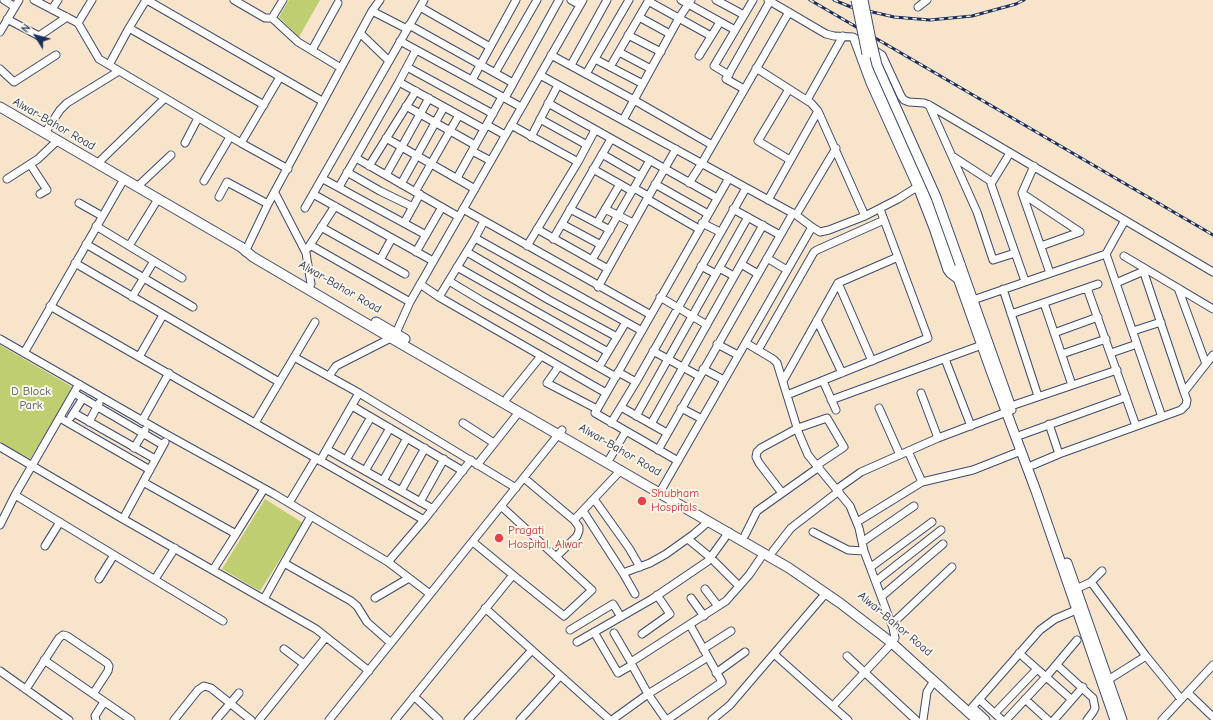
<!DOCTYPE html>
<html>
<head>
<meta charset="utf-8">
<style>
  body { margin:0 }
  #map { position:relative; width:1213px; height:720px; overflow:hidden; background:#f7e4cb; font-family:"Comic Neue",sans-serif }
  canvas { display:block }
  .north { position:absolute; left:16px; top:16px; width:40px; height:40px; -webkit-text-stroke:3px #fcf5e5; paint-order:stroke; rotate:307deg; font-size:11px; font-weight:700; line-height:16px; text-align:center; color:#1b2f5e }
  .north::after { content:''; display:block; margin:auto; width:14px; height:18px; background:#1b2f5e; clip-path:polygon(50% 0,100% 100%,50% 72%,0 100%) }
</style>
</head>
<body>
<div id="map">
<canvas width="1213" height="720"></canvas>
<div class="north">N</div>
</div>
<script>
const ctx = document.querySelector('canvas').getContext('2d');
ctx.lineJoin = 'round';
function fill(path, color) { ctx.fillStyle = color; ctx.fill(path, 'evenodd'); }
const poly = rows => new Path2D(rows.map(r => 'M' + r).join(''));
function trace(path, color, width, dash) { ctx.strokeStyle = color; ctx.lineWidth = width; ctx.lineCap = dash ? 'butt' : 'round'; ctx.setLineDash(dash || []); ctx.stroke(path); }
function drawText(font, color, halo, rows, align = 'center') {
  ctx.font = font + ' "Comic Neue",sans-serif'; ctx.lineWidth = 4; ctx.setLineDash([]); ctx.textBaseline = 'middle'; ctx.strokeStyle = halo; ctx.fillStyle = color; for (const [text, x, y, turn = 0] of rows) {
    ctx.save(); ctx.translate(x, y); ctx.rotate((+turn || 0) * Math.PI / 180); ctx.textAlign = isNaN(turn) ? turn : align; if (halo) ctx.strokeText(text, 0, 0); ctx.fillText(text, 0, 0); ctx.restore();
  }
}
fill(poly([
  [289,0,320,0,299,37,279,17],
  [0,345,74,388,30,459,0,443],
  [265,499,303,523,260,591,222,569]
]), '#bece71');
const minor = poly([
  [4,0,15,7],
  [34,0,78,23,92,0],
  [146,0,129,28,264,105],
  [147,0,322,101],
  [234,0,265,18,272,18],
  [571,0,580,5],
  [681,0,735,30],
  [716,0,744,15],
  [768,0,826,34,834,36,853,37,870,83,917,187,933,228,947,270,950,274,958,280],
  [648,1,711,36],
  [420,7,490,47],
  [918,7,927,0],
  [52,9,58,0],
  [372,11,407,29],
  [639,17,670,34],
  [7,19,39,36,67,17],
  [78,23,99,59,241,143,288,169],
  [409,25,513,83],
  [0,32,19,0],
  [360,33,389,61],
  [628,35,661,52],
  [853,37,882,55,901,96,904,100,909,102,924,103,929,105,1213,272],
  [400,41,521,107],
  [312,50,338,3],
  [619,52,651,69],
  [551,55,634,100,712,145],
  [699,56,720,22],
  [595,59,643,84],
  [109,65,129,28],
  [571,65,607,0],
  [407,67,493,114],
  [610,67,649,0],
  [341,68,372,11,380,0],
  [756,68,811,103,818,111,865,216],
  [0,69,14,82,56,55],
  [495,73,537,0],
  [586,74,629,0],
  [540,75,796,215,812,227],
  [729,75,714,66,753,0],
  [472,80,516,0],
  [399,82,484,129],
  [744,89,726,79,770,1],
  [789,89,758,141,790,160],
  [505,98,559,0],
  [807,100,843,36],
  [548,103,717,198],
  [929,105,977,212,993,260,1015,253],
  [406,106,475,145],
  [540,119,587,145],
  [623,120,679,18,691,0],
  [487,125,505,135],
  [511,125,578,162],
  [45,133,60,110,67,103,119,71],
  [531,137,558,85],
  [386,138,475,189],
  [185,143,198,118],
  [241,143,280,77],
  [472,151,491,161],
  [1010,153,991,184,1025,281],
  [602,154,640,176],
  [952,156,992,182],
  [356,158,459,217],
  [98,163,165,98],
  [30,164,47,190,40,194],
  [369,166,416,91],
  [1034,166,1022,193,1050,273],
  [347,172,380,191,413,207],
  [386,175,429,98],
  [457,178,502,97],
  [7,179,38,159,58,140],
  [323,179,426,235],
  [204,181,230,137],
  [689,183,702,163,789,12],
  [401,184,444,107],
  [655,184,708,214],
  [137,187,171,155],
  [339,187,399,82,416,50],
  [415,192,459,115],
  [275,193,306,253,311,284],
  [313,194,433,261],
  [1023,194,1080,232,1041,246],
  [648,196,634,188,650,160],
  [219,197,227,182,268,204],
  [647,199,699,229],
  [768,200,818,111],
  [79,203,102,216],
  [305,208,424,0],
  [463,209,651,315],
  [570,209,610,230],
  [605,209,633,223],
  [733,209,780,235],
  [796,215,836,148],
  [1125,220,1106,254,1162,417],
  [404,223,420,194],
  [597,223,620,184],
  [702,223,720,232],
  [562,224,601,245],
  [96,226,182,278],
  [321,227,405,274],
  [537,229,608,269],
  [475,238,642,331],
  [553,239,611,139],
  [86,244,193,307],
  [310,245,410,302],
  [129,246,158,199],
  [527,246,578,162,595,130],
  [308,248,335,206],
  [245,252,268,204,341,68,298,42,272,18,283,0],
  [416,252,442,207],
  [467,252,549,300,617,337],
  [1124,256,1213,309],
  [767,258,787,270],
  [380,260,392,238],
  [592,260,632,191,593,169],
  [75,263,279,382],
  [741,264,758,274],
  [701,266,716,274],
  [457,267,608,352],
  [1142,267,1184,392],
  [719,268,734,276],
  [449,281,482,301,616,377],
  [838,283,872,361],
  [1116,283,1144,271],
  [420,284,439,297,606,393],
  [598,287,647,199,676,149],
  [1087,288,1136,426],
  [1178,288,1206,364],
  [1003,289,1038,396],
  [132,297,154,261],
  [439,297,475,238,484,221],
  [660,297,707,325],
  [973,300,1106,254],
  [1044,303,1072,385],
  [50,306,424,520],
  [1011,314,1098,284],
  [817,320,842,373],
  [1133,331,1161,322],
  [1054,333,1098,317],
  [0,339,162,432,274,494,388,562,430,594],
  [746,343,773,359,777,363,799,434,808,455,850,506,859,528,864,551,893,628,895,638],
  [717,344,738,355],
  [758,350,814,252,817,250,884,220],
  [653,351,699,376],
  [24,353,124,179],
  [1111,353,1137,344],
  [1062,354,1106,339],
  [139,357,163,315],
  [294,357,359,393,516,488],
  [945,359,971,426],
  [559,366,547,383,597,409],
  [599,367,626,322],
  [703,369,724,380],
  [618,372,636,382],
  [329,376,336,366,391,338,396,333,410,302,583,0],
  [783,381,838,283,898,257],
  [823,381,836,410],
  [74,393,163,445],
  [921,393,938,438],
  [787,395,928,338,880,209],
  [507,398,541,356],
  [831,400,982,345],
  [352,406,463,471],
  [1011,406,1117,370],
  [621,407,667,433],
  [681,408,702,419],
  [879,408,900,455],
  [74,413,155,459],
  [636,416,748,217],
  [71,417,83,398],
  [60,418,150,470],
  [142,421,169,373],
  [89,422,99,403],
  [255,423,315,322],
  [463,423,494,443],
  [611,423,636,382,746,188],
  [651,424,763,225],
  [1049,424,1059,454],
  [1021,435,1126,397],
  [0,447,123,519,316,629,369,671],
  [134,448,145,430],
  [328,450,433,509],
  [658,450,793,213],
  [908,451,922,482],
  [610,458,626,431],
  [346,460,371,417],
  [320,461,359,393],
  [678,461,595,413,729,178],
  [477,465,519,412],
  [1033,465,1059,454,1181,410,1186,405,1187,400,1184,392,1213,355],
  [365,471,390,428],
  [524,478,574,520],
  [383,481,407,438],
  [143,482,236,534,264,489],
  [837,489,861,472,938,438,1012,410],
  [401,491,425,448],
  [660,492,812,227,820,232,829,230,865,216,898,199,917,187],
  [782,493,759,463,756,457,757,452,761,448,798,428,827,418,844,447,817,465],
  [15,495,223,621],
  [594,499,629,548,640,567],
  [420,502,444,459],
  [289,503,316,458],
  [501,506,592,590,564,616,513,575],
  [583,511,623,573,635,594],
  [123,519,165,442],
  [857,522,922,482,973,470,1021,451],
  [0,525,15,495,79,384],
  [813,532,848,550,864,551],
  [745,535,757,511,819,467],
  [688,539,711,558,739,586],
  [862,542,914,506],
  [45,546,60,522],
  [773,551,791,528,839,491],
  [556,557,577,536,579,531,579,527,574,520,621,470],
  [388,562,424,520,471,460],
  [284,563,311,516],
  [871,567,932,522],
  [213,570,236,534],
  [623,573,650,563,666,554,694,534,709,521],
  [99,579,114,555],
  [155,579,175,548],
  [876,581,941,530],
  [1091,582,1146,656,1181,699],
  [705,589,718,606],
  [1076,589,1091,582,1102,571],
  [882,596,943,544],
  [375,598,409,578],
  [691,598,704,616],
  [264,599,284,563,351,601,357,606,367,622,376,630,391,643],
  [485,608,610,720],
  [892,624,952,567],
  [570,630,613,604,621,617],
  [594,632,618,673,632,665,648,694,666,720],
  [614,633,631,662,726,601,749,575,764,553],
  [642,634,670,614,657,595],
  [577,642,652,599,708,561,729,532],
  [284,649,304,664],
  [703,649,731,631],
  [1019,653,1071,699],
  [774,654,848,720],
  [847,656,916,720],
  [44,660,131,720],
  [1057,665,1093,698,1095,708,1093,712,1087,720],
  [0,671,69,720],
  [716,673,745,652],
  [1108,680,1146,656],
  [26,689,59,638,63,635,67,636,107,663,109,666,108,671,93,694],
  [1188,693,1213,717],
  [414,696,439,720],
  [979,699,1002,720],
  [1025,699,1048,720],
  [833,706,892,643],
  [968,712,1040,630,1055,619,1081,608],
  [995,713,1037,669],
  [96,720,95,716,104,702],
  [174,720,198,690,204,686,211,688,251,720],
  [216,720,239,693],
  [259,720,326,637],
  [329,720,562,430],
  [395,720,513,575,473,542],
  [468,720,532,650],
  [520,720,560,676],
  [612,720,648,694,708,657],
  [667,720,722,682,690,625],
  [712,720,730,705,826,593],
  [923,720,927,692,934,681],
  [1006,720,1046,677,1077,640],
  [1054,720,1083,687],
  [1162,720,1213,665]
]);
const major = poly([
  [867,54,877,82,937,219,991,371,1036,491,1115,720],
  [0,107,241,247,253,257,391,338,789,568,840,603,892,643,977,720],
  [960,264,1009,402],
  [376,322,405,339],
  [1067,563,1122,720],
  [973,709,985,720]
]);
trace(minor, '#3c4a6e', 9);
trace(major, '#3c4a6e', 11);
trace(minor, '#fff', 7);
trace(major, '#fff', 9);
const rail = poly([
  [810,0,1213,235],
  [834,0,851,7,894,17,930,20,972,16,1016,4,1024,0]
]);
trace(rail, '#1b2f5e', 3);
trace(rail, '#fcf5e5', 1.5, [4.5]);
const majorBridge = poly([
  [856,0,867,54],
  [863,0,871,40,877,65,936,197,960,264]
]);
trace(majorBridge, '#3c4a6e', 11, []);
trace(majorBridge, '#fff', 9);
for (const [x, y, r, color] of [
  [642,501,5,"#e0444e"],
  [499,538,5,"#e0444e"]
]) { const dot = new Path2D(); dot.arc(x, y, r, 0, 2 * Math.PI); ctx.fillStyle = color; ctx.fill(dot); trace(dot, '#fcf5e5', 1.5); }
drawText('12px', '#1b2f5e', '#fcf5e5', [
  ["Alwar-Bahor Road",54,124,30],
  ["Alwar-Bahor Road",340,287,30],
  ["Alwar-Bahor Road",620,450,30],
  ["Alwar-Bahor Road",895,624,40]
]);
drawText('12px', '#445763', '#fcf5e5', [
  ["D Block",31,392],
  ["Park",31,406]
]);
drawText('12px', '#be3a42', '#fcf5e5', [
  ["Shubham",651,494],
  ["Hospitals",651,508],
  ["Pragati",508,531],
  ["Hospital, Alwar",508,545]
], 'left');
</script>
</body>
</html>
